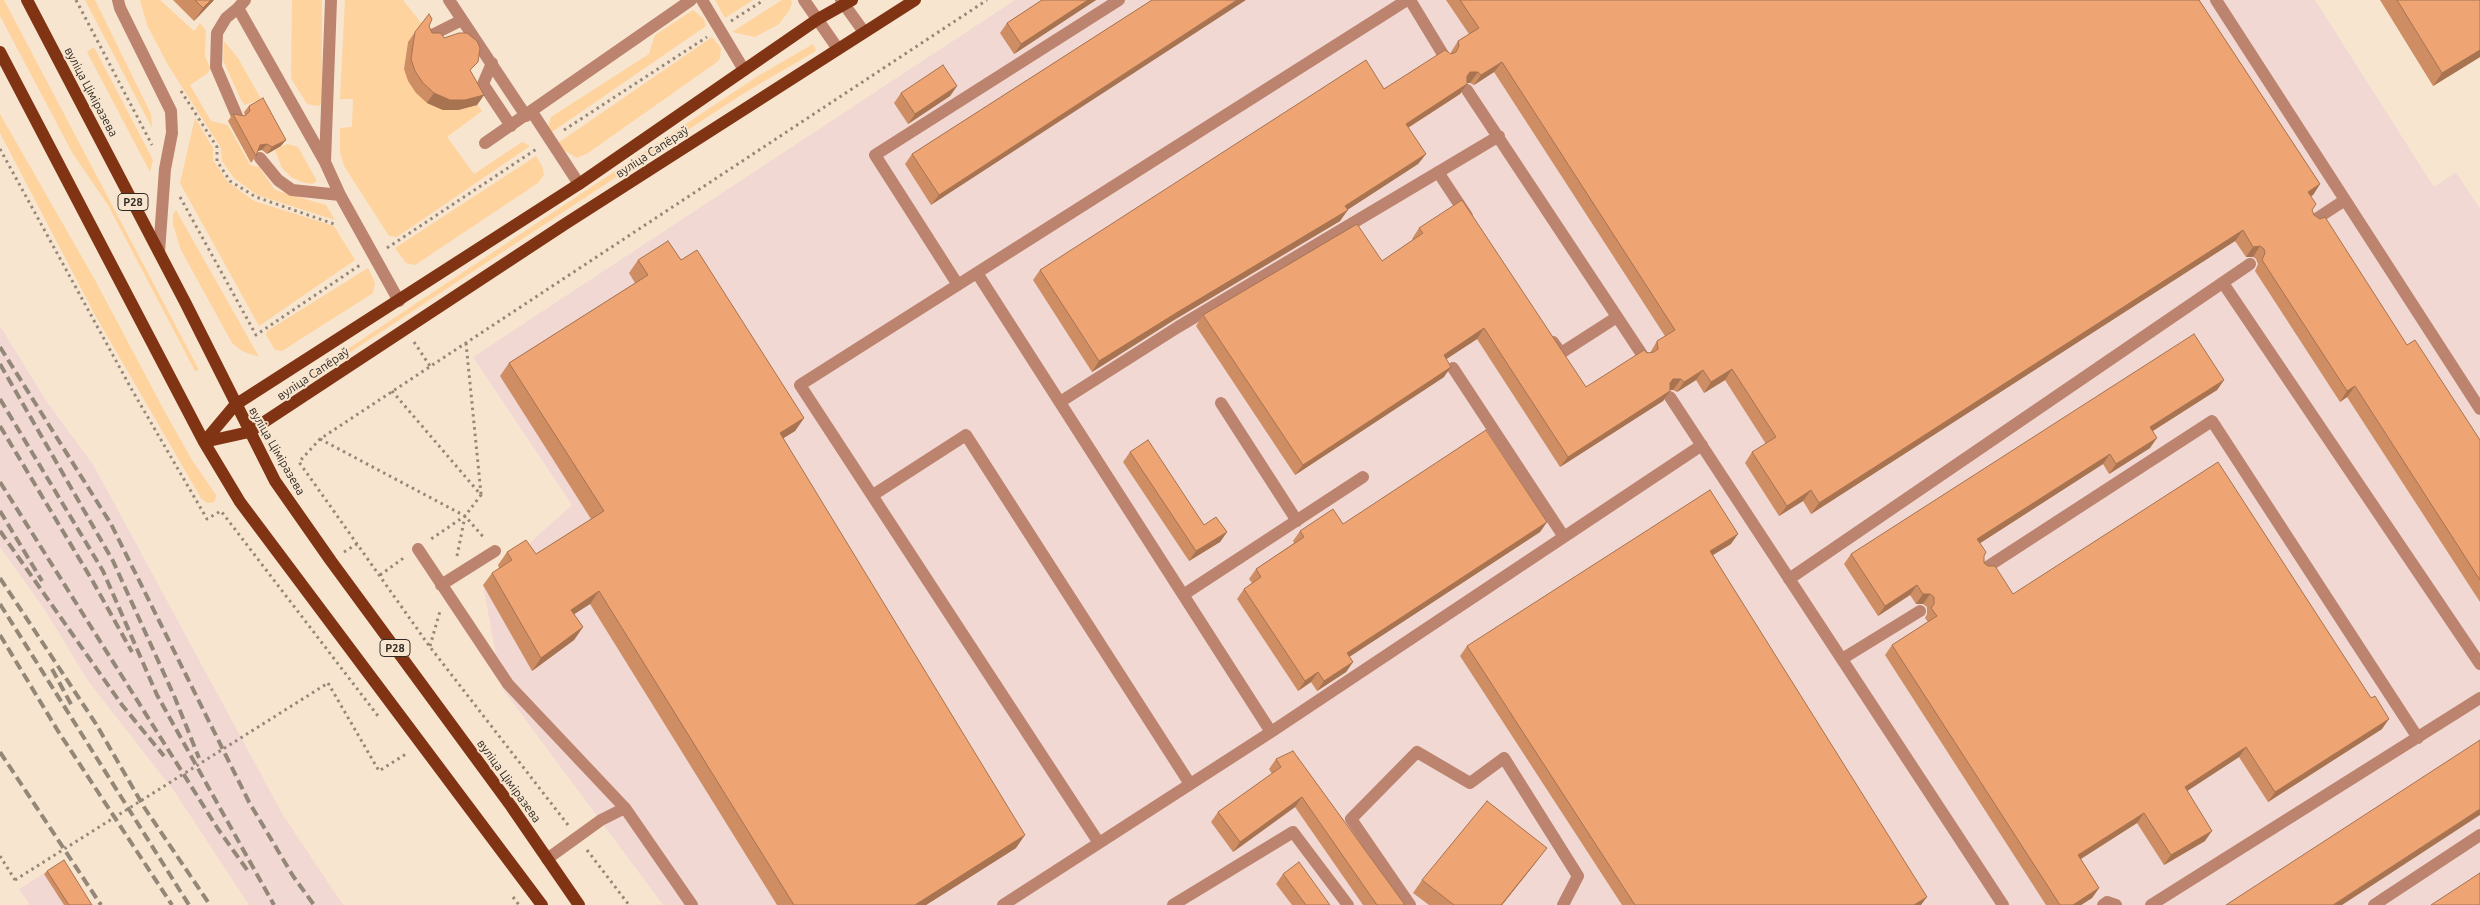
<!DOCTYPE html>
<html>
<head>
<meta charset="utf-8">
<style>
  body { margin:0 }
  canvas { display:block; background:#f7e5d0 }
</style>
</head>
<body>
<canvas width="2480" height="905"></canvas>
<script>
const ctx = document.querySelector('canvas').getContext('2d');
ctx.lineJoin = 'round';
function fill(path, color) { ctx.fillStyle = color; ctx.fill(path, 'evenodd'); }
const poly = rows => new Path2D(rows.map(r => 'M' + r).join(''));
function trace(path, color, width, dash) { ctx.strokeStyle = color; ctx.lineWidth = width; ctx.lineCap = dash ? 'butt' : 'round'; ctx.setLineDash(dash || []); ctx.stroke(path); }
function drawText(font, color, halo, rows, align = 'center') {
  ctx.font = font + ' Ubuntu,sans-serif'; ctx.lineWidth = 4; ctx.setLineDash([]); ctx.textBaseline = 'middle'; ctx.strokeStyle = halo; ctx.fillStyle = color; for (const [text, x, y, turn = 0] of rows) {
    ctx.save(); ctx.translate(x, y); ctx.rotate((+turn || 0) * Math.PI / 180); ctx.textAlign = isNaN(turn) ? turn : align; if (halo) ctx.strokeText(text, 0, 0); ctx.fillText(text, 0, 0); ctx.restore();
  }
}
fill(poly([
  [1015,0,2315,0,2434,187,2456,172,2480,209,2480,905,663,905,502,688,483,585,572,505,473,357],
  [0,326,47,402,94,466,283,815,343,905,249,905,174,791,88,681,45,610,0,547],
  [61,863,88,905,30,905,19,889]
]), '#f2d8d3');
fill(poly([
  [0,0,4,0,199,370,195,371,108,205,73,154,0,16],
  [85,0,95,0,151,114,152,128],
  [140,0,160,0,194,31,200,23,206,31,205,56,210,68,208,73,190,85,211,121,228,125,250,165,259,167,275,190,326,205,335,220,257,195,234,178,222,161,221,148,168,65,147,25],
  [292,0,322,0,322,104,318,106,307,104,291,78],
  [345,0,403,0,422,24,408,42,404,69,477,104,482,111,447,137,474,174,522,142,530,146,397,237,389,236,344,166,340,152,340,128,352,127,353,99,340,99],
  [715,0,753,0,725,18],
  [782,0,791,0,792,3,789,11,779,24,755,37,732,32],
  [693,10,704,19,706,26,552,132,548,127,551,117,649,54,655,35],
  [712,37,721,48,720,58,717,62,588,153,577,158,562,149,558,143],
  [224,41,238,58,261,99,245,105,241,100,223,60],
  [813,44,816,51,741,95,302,384,298,382,758,76],
  [94,47,153,160,150,172,87,52],
  [0,114,95,280,166,414,192,460,216,495,215,501,211,503,207,503,201,498,95,315,0,133],
  [195,118,213,148,213,160,228,182,254,201,334,226,355,260,259,326,180,183],
  [287,144,298,147,317,181,312,184,302,182,291,177,282,168,275,150],
  [536,156,542,166,544,175,538,183,415,265,406,263,395,248],
  [176,210,259,357,242,351,232,343,181,250,173,224,173,215],
  [368,268,375,283,373,293,282,351,275,350,266,335,267,331]
]), '#fed39d');
trace(poly([
  [76,0,152,145],
  [731,21,764,0],
  [181,91,217,147,217,161,230,181,256,197,337,225],
  [564,130,707,37],
  [0,149,132,390,207,519,221,511,378,716],
  [180,197,256,335,360,265],
  [387,248,538,148],
  [414,342,430,366],
  [466,343,481,494],
  [392,391,481,495,465,516,431,539],
  [320,439,465,516,485,539],
  [344,552,357,544],
  [457,556,465,516],
  [380,575,405,557],
  [430,646,440,611],
  [328,683,379,771,406,754],
  [568,825,430,647,299,462,320,439,987,0],
  [587,850,629,905],
  [0,856,15,880],
  [513,897,519,905]
]), '#958879', 3, [2.5, 4]);
trace(poly([
  [118,0,120,8,171,111,172,133,165,169,159,252],
  [245,0,238,8,325,162,340,195,399,301],
  [449,0,526,116],
  [702,0,744,70],
  [804,0,838,49],
  [841,0,864,32],
  [1410,0,1444,56],
  [2216,0,2480,409],
  [430,36,462,20],
  [492,63,483,84,511,126],
  [1467,90,1643,356],
  [532,112,579,184],
  [237,116,216,67,217,33,226,18,238,8],
  [485,143,691,0],
  [260,158,278,180,292,190,340,195],
  [325,162,331,0],
  [1438,172,1467,216],
  [2313,221,2345,200],
  [977,273,1271,732],
  [2223,283,2480,664],
  [958,285,875,155,1119,0],
  [1553,342,1561,353,1617,317],
  [1453,368,1564,537],
  [1670,397,2003,905],
  [1060,402,1178,327,1499,136],
  [1221,403,1297,521],
  [873,495,966,435,1190,784],
  [418,549,508,684,625,808],
  [1984,569,2212,421,2418,738],
  [1789,579,2250,264],
  [441,585,495,551],
  [1183,595,1363,477],
  [1842,659,1920,611],
  [1099,843,800,385,1407,0],
  [547,859,601,820,625,808,692,905],
  [1003,905,1271,732,1702,445],
  [1173,905,1293,832,1348,905],
  [1410,905,1351,819,1417,752,1470,783,1504,758,1578,876,1563,905],
  [2103,905,2107,902,2116,905],
  [2151,905,2480,698],
  [2374,905,2480,835]
]), '#bc846f', 12);
trace(poly([
  [27,0,185,302,275,481,331,561,511,806,579,905],
  [0,52,204,442,240,502,542,905],
  [204,442,249,432,565,224,915,0],
  [204,442,235,405,579,184,818,19,852,0]
]), '#813413', 12);
trace(poly([
  [0,347,111,524,249,802,293,876,314,905],
  [0,364,113,561,175,698,199,758],
  [0,399,103,571,157,695,274,905],
  [0,426,92,580,132,652],
  [0,482,218,829,250,874],
  [0,511,42,581],
  [0,531,122,705,164,756],
  [0,578,96,724,144,807,210,905],
  [0,604,189,905],
  [0,635,58,731,172,905],
  [52,669,72,706],
  [0,752,101,905]
]), '#938778', 4, [10, 5]);
trace(poly([
  [15,880,328,683]
]), '#958879', 3, [2.5, 4]);
fill(poly([
  [173,0,214,0,194,21],
  [1042,0,1096,0,1014,54,1000,33,1007,23],
  [1152,0,931,205,905,164,912,154],
  [1446,0,2199,0,2320,184,2313,195,2311,196,2312,210,2314,215,2407,345,2480,440,2480,602,2347,397,2340,402,2255,271,2258,264,2256,259,2253,257,2246,257,2235,241,1811,514,1803,501,1779,516,1745,463,1752,452,1766,444,1725,380,1704,393,1696,380,1677,392,1673,390,1670,390,1663,401,1560,467,1477,339,1446,359,1444,377,1295,475,1196,326,1203,315,1382,261,1413,240,1412,239,1419,228,1586,387,1647,353,1650,353,1657,341,1665,336,1494,72,1474,85,1470,83,1467,83,1460,94,1408,128,1426,154,1418,164,1347,210,1340,221,1174,320,1092,372,1033,280,1040,270,1451,53,1451,52,1458,41,1469,34],
  [2380,0,2480,0,2480,57,2433,86],
  [429,26,432,33,444,38,471,72,484,95,477,105,458,110,443,110,427,103,416,93,408,81,404,69,408,42,415,32],
  [957,86,950,96,908,124,894,103,901,93],
  [249,106,281,146,267,154,262,150,258,151,256,156,251,163,228,121,233,114,245,116,244,112],
  [638,260,681,260,804,418,795,431,783,438,1016,848,926,905,777,905,590,604,574,614,583,627,574,640,532,671,483,585,492,573,499,568,498,565,507,552,536,554,591,519,500,376,509,363,635,283,629,273],
  [2224,380,2217,390,2153,431,2150,448,2109,474,2103,464,1980,543,1984,556,1984,563,2013,594,2382,729,2268,802,2239,757,2187,791,2205,841,2164,865,2137,823,2081,859,2099,888,2092,898,2081,905,2046,905,1885,655,1892,645,1928,622,1925,618,1927,614,1927,607,1923,604,1916,604,1910,595,1878,616,1844,564,1851,554],
  [1130,452,1204,525,1227,532,1220,542,1189,561,1123,462],
  [1547,522,1540,532,1349,657,1353,662,1346,672,1317,691,1311,682,1298,691,1237,599,1244,589,1252,583,1249,579,1256,569,1294,543,1293,541,1300,531,1343,524],
  [1731,544,1713,555,1921,905,1622,905,1460,656,1467,646],
  [1276,759,1405,905,1363,905,1295,807,1233,852,1211,822,1218,812,1272,774,1269,769],
  [1537,861,1502,905,1429,905,1413,893,1422,880],
  [47,871,92,905,64,905,44,874],
  [1283,874,1330,905,1292,905,1276,884]
]), '#ce8d63');
fill(poly([
  [211,0,214,0,194,21,203,8],
  [1088,0,1096,0,1014,54,1021,44],
  [1237,0,1246,0,931,205,939,195],
  [2480,50,2480,57,2433,86,2442,73],
  [1502,62,1494,72,1474,85,1481,75],
  [1470,72,1478,72,1470,83,1463,83],
  [1467,84,1460,94,1398,134,1406,124],
  [957,86,950,96,908,124,915,114],
  [434,93,484,95,477,105,458,110,443,110,427,103],
  [286,140,281,146,267,154,272,147],
  [267,144,262,150,255,151,260,145],
  [1426,154,1418,164,1338,216,1348,210,1340,221,1174,320,1092,372,1099,361],
  [2320,184,2313,195,2301,203,2308,192],
  [2243,230,2235,241,1811,514,1819,503],
  [2260,246,2253,257,2246,257,2253,247],
  [1484,328,1477,339,1436,366,1444,355],
  [1451,367,1444,377,1295,475,1303,465],
  [1732,369,1725,380,1704,393,1711,382],
  [1703,370,1696,380,1677,392,1684,382],
  [1673,379,1681,379,1673,390,1666,390],
  [2224,380,2217,390,2143,437,2150,427],
  [2355,386,2347,397,2340,402,2347,391],
  [1670,391,1663,401,1560,467,1568,457],
  [804,418,795,431,771,446,780,433],
  [2157,438,2150,448,2109,474,2116,464],
  [2110,454,2103,464,1971,549,1977,539],
  [1811,490,1803,501,1779,516,1787,506],
  [1547,522,1540,532,1340,663,1347,653],
  [1227,532,1220,542,1189,561,1196,551],
  [1738,534,1731,544,1703,561,1710,551],
  [1917,585,1910,595,1878,616,1885,606],
  [599,591,590,604,562,622,571,610],
  [1923,594,1930,594,1923,604,1916,604],
  [583,627,574,640,532,671,541,658],
  [1353,662,1346,672,1317,691,1324,681],
  [1318,672,1311,682,1298,691,1305,681],
  [2389,719,2382,729,2268,802,2275,792],
  [2246,747,2239,757,2178,797,2185,787],
  [1302,797,1295,807,1233,852,1240,842],
  [2480,809,2480,815,2342,905,2333,905],
  [2144,813,2137,823,2071,865,2078,855],
  [2212,831,2205,841,2164,865,2171,855],
  [1025,835,1016,848,926,905,915,905],
  [1547,848,1537,861,1502,905,1501,905],
  [2099,888,2092,898,2081,905,2073,905],
  [1927,897,1921,905,1914,905]
]), '#a77350');
const building = poly([
  [195,0,211,0,203,8,195,0],
  [1042,0,1088,0,1021,44,1007,23,1042,0],
  [1152,0,1237,0,939,195,912,154,1152,0],
  [1460,0,2199,0,2320,184,2308,192,2316,204,2312,210,2314,215,2320,219,2325,217,2407,345,2415,340,2480,440,2480,580,2355,386,2347,391,2262,260,2265,253,2264,249,2260,246,2253,247,2243,230,1819,503,1811,490,1787,506,1752,452,1776,437,1732,369,1711,382,1703,370,1684,382,1681,379,1673,379,1670,383,1670,391,1568,457,1484,328,1444,355,1451,367,1303,465,1203,315,1357,224,1382,261,1423,233,1419,228,1462,200,1586,387,1644,350,1647,353,1654,352,1658,349,1657,341,1675,330,1502,62,1481,75,1478,72,1470,72,1467,76,1467,84,1406,124,1426,154,1345,206,1348,210,1181,310,1099,361,1040,270,1366,60,1384,89,1445,50,1451,54,1456,52,1459,46,1458,41,1479,28,1460,0],
  [2397,0,2480,0,2480,50,2442,73,2397,0],
  [429,14,432,19,429,26,432,33,441,33,444,38,459,33,467,33,477,41,480,48,478,62,470,70,484,95,465,100,450,100,434,93,423,83,415,71,411,59,415,32,429,14],
  [943,65,957,86,915,114,901,93,943,65],
  [263,98,286,140,272,147,267,144,260,145,256,156,233,114,245,116,250,111,249,106,263,98],
  [668,241,681,260,697,250,804,418,780,433,1025,835,915,905,794,905,599,591,571,610,583,627,541,658,492,573,512,560,507,552,526,540,536,554,604,511,509,363,648,275,638,260,668,241],
  [2194,334,2224,380,2150,427,2157,438,2116,464,2110,454,1977,539,1986,552,1984,556,1984,563,1988,566,1995,566,2013,594,2218,462,2371,698,2375,696,2389,719,2275,792,2246,747,2185,787,2212,831,2171,855,2144,813,2078,855,2099,888,2073,905,2060,905,1892,645,1937,616,1931,608,1934,604,1934,597,1930,594,1923,594,1917,585,1885,606,1851,554,2194,334],
  [1486,430,1547,522,1347,653,1353,662,1324,681,1318,672,1305,681,1244,589,1261,577,1256,569,1304,537,1300,531,1333,509,1343,524,1486,430],
  [1148,440,1204,525,1216,517,1227,532,1196,551,1130,452,1148,440],
  [1710,490,1738,534,1710,551,1927,897,1914,905,1635,905,1467,646,1710,490],
  [2480,740,2480,809,2333,905,2226,905,2480,740],
  [1293,751,1405,905,1377,905,1302,797,1240,842,1218,812,1281,767,1276,759,1293,751],
  [1487,801,1547,848,1501,905,1454,905,1422,880,1487,801],
  [64,860,92,905,69,905,47,871,64,860],
  [1299,862,1330,905,1306,905,1283,874,1299,862],
  [2480,873,2480,905,2431,905,2480,873]
]);
fill(building, '#efa473');
trace(building, '#a77350', 1);
for (const [x, y, w] of [
  [133,202,30],
  [395,648,30]
]) { const box = new Path2D(); box.roundRect(x - w / 2, y - 8.5, w, 17, 4); ctx.fillStyle = '#f7e5d0'; ctx.fill(box); trace(box, '#312a22', 1); }
drawText('bold 11px', '#312a22', null, [
  ["Р28",133,202],
  ["Р28",395,648]
]);
drawText('12px', '#312a22', '#f7e5d0', [
  ["вуліца Ціміразева",91,92,62],
  ["вуліца Сапёраў",652,152,-33],
  ["вуліца Сапёраў",313,374,-34],
  ["вуліца Ціміразева",277,451,60],
  ["вуліца Ціміразева",509,781,54]
]);
</script>
</body>
</html>
